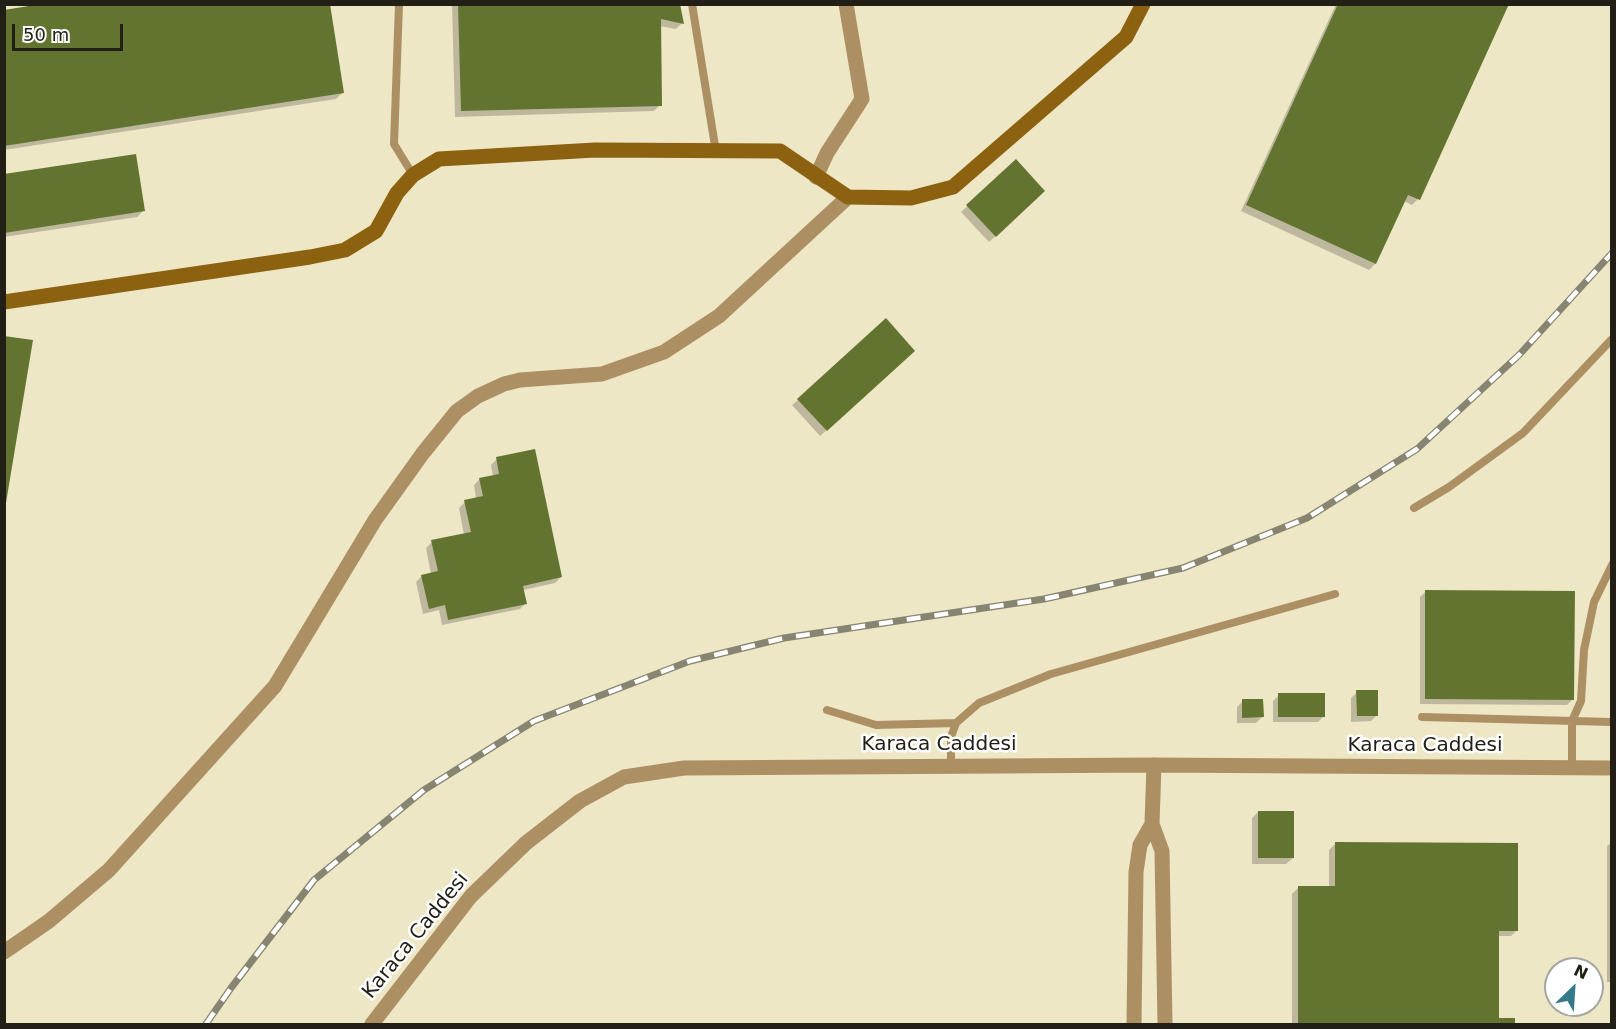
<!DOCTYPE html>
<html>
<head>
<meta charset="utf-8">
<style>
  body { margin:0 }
  #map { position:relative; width:1616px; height:1029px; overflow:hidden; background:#f4efd5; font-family:"DejaVu Sans",sans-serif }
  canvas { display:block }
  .frame { position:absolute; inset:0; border:6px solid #222016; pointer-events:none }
  .north { position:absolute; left:1544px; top:957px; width:60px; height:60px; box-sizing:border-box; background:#fff; border:2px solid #a7a6a2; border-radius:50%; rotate:25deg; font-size:16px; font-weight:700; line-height:24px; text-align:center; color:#222016 }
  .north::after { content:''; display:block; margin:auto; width:21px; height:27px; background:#357b87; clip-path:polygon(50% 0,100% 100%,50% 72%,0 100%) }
  .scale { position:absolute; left:12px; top:24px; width:111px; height:27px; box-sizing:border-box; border:3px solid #222016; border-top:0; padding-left:8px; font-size:18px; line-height:21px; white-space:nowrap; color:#222016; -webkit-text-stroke:4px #fff; paint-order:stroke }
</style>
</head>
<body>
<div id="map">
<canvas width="1616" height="1029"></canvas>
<div class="frame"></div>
<div class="north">N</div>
<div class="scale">50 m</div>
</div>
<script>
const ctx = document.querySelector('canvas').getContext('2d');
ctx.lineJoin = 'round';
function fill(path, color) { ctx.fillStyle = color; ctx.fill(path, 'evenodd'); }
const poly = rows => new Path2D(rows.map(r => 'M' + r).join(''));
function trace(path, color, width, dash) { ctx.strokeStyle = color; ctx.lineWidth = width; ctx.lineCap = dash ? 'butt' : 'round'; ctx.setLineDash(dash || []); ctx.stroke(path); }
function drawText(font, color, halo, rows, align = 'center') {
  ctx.font = font + ' "DejaVu Sans",sans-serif'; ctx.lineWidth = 5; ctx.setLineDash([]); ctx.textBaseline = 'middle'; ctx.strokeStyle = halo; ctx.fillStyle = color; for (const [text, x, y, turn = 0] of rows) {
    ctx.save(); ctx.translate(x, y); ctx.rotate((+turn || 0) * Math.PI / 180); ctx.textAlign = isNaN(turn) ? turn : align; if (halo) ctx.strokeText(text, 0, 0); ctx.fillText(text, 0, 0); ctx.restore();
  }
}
fill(poly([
  [5,5,1611,5,1611,1024,5,1024],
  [1556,969,1592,969,1592,1005,1556,1005]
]), '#ede7c5');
fill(poly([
  [452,4,679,4,682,23,676,29,659,26,660,105,654,111,455,117],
  [1336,4,1508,4,1418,199,1412,205,1404,201,1375,264,1369,270,1241,211],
  [4,12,342,93,336,99,4,150],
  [1016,161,1038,197,989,242,961,212],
  [4,175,143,211,137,217,4,237],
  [907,357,820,436,792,405,798,400],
  [497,459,561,577,555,583,523,590,526,603,520,609,442,625,439,610,423,614,416,582,422,576,431,574,426,548,432,542,464,535,459,508,465,502,476,499,474,485,480,479,493,477,491,465],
  [1426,591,1573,699,1567,705,1420,704,1420,597],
  [1357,692,1377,715,1371,721,1351,722,1351,698],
  [1279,695,1324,716,1318,722,1273,722,1273,701],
  [1243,701,1262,717,1256,723,1237,723,1237,707],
  [1258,812,1293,858,1286,864,1252,864,1252,818],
  [1612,842,1612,982,1607,982,1607,846],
  [1335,844,1517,930,1511,936,1497,936,1497,1020,1513,1020,1513,1024,1292,1024,1292,894,1298,888,1329,888,1329,850]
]), '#0003');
fill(poly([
  [41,4,330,4,344,93,4,146,4,10],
  [458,4,680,4,684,24,661,19,662,106,461,111],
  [1338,4,1509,4,1420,200,1408,195,1376,264,1246,205],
  [136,154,145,211,4,233,4,174],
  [1016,159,1045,191,996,237,966,205],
  [886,318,915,351,827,431,797,399],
  [4,336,33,340,6,503,4,503],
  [535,449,562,577,523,586,527,604,448,620,445,605,429,609,421,575,438,571,431,540,471,532,464,500,483,496,479,478,499,474,496,457],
  [1425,590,1575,591,1574,700,1425,699],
  [1356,690,1378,690,1378,716,1357,716],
  [1278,693,1325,693,1325,717,1278,717],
  [1242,699,1263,699,1264,717,1242,718],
  [1258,811,1294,811,1294,858,1258,858],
  [1335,842,1518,843,1518,931,1499,931,1499,1018,1515,1018,1515,1024,1298,1024,1298,886,1335,886]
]), '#637431');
trace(poly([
  [399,4,394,144,413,175],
  [692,4,716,152],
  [1414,508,1449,487,1523,433,1612,339],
  [827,710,876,725,956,723],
  [1422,717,1612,722],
  [951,766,951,737,956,723,979,703,1051,674,1335,594],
  [1572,767,1572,721,1581,701,1584,650,1594,602,1612,565]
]), '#ad8f64', 8);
trace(poly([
  [816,177,827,153,862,99,846,4],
  [1154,765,1152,824,1162,851,1165,1024],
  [4,952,49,921,109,870,275,686,375,520,423,453,457,411,478,396,504,384,520,380,602,374,664,352,719,316,848,197],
  [372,1024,471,896,526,843,580,801,624,777,684,768,1154,765,1612,768],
  [1134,1024,1136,872,1140,845,1152,824]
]), '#ad8f64', 15);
trace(poly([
  [4,302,310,257,345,250,376,231,397,193,413,175,439,159,595,150,780,151,848,197,911,198,953,187,1126,37,1143,4]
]), '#8c610f', 15);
const rail = poly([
  [206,1024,231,988,314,880,424,790,534,721,690,661,784,638,1044,599,1183,568,1307,518,1417,449,1519,355,1612,253]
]);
trace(rail, '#878472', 7);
trace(rail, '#fff', 4.5, [14]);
drawText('20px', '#222016', '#fff', [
  ["Karaca Caddesi",939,745],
  ["Karaca Caddesi",1425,746],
  ["Karaca Caddesi",416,936,-51]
]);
</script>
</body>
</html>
